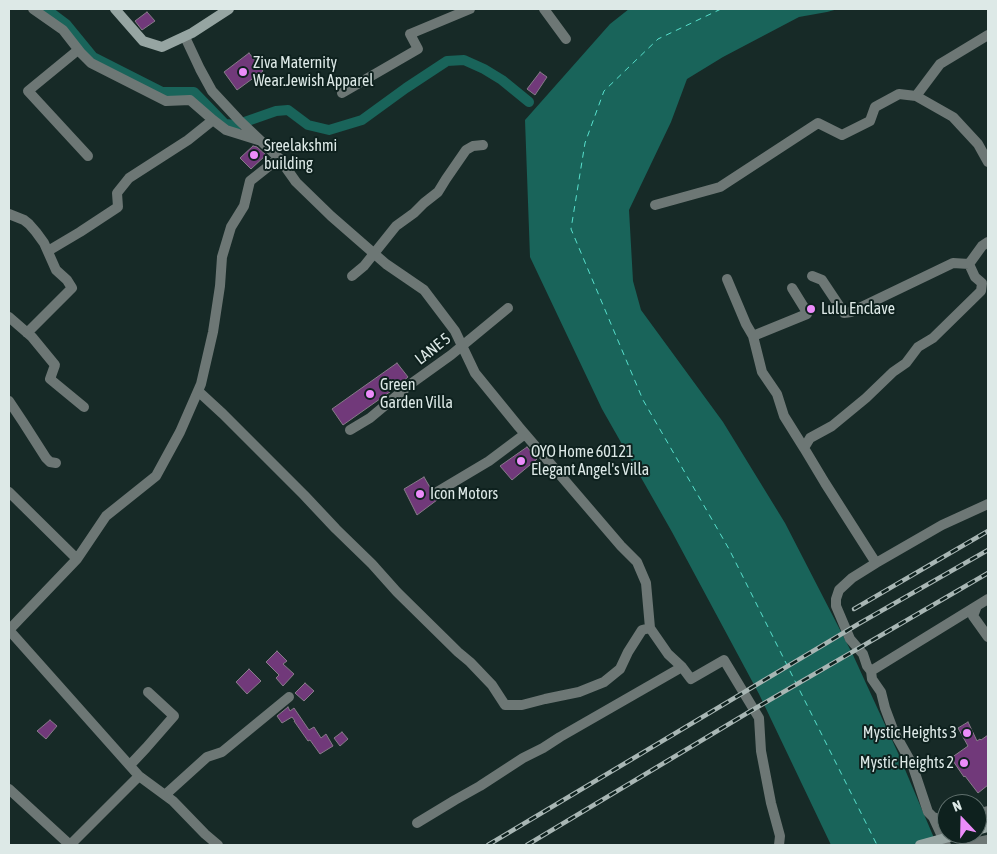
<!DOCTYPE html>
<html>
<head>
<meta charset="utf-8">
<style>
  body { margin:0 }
  #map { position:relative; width:997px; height:854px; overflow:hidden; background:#172a27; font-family:"Asap Condensed",sans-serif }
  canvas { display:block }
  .frame { position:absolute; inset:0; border:10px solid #dde9e7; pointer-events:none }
  .north { position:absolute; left:937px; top:794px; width:50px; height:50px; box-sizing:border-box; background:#0e211e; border:1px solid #61716e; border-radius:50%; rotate:339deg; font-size:14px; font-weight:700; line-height:20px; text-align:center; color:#dde9e7 }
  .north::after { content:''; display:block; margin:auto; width:18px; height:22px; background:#ec8cfa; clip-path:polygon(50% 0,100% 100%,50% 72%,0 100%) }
</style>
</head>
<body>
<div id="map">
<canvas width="997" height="854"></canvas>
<div class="frame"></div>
<div class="north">N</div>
</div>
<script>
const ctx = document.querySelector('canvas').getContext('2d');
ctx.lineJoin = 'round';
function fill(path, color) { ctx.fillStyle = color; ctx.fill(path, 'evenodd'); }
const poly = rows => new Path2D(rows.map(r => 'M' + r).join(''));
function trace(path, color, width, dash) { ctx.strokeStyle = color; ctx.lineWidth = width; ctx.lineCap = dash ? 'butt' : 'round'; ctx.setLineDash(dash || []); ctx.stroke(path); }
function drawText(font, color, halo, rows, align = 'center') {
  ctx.font = font + ' "Asap Condensed",sans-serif'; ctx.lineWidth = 4; ctx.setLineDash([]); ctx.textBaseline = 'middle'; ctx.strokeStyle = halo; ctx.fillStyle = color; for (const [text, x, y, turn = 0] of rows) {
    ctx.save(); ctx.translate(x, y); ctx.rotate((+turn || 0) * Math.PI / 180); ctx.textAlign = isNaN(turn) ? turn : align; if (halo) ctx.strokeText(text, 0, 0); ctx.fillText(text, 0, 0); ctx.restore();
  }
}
fill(poly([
  [629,9,838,9,827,12,799,17,723,57,687,79,671,122,629,210,633,281,641,310,723,422,785,523,853,655,898,753,937,845,831,845,759,694,672,532,602,409,530,257,525,120,610,24]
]), '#19645a');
trace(poly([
  [46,9,66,24,93,57,162,92,194,92,225,124,236,125,276,111,288,110,308,125,329,130,362,120,406,88,447,61,464,60,484,69,502,80,529,102]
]), '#19645a', 10);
trace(poly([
  [721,9,658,39,604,91,585,143,571,229,643,400,729,549,877,845]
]), '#57dfcc', 1, [6, 5]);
const building = poly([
  [147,12,155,21,142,30,135,21,147,12],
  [249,53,263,71,237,90,224,72,249,53],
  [540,72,547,77,535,95,527,89,540,72],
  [253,146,257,147,266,155,251,169,240,158,253,146],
  [397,363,408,377,394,389,343,425,332,409,397,363],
  [527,447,537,459,512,480,500,466,527,447],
  [424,477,431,489,431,495,437,500,417,515,404,489,424,477],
  [277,651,287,661,283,664,294,674,283,686,276,678,279,675,266,662,277,651],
  [249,669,261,681,247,694,236,682,249,669],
  [305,683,314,691,304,701,295,693,305,683],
  [288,707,290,711,294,708,309,730,314,727,321,738,326,734,333,746,320,754,310,740,308,741,294,721,295,721,292,717,282,723,277,716,288,707],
  [50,720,57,726,46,739,37,731,50,720],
  [968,722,977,741,980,739,981,740,988,735,988,785,978,793,965,776,964,777,951,758,968,746,958,728,968,722],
  [342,732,348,739,340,746,334,738,342,732]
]);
fill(building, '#71397a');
trace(building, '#877b89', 1);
trace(poly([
  [33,9,63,30,81,53,91,63,166,101,190,100,213,120,226,130,258,140],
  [544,9,566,39],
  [78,50,28,91,88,156],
  [342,93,418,49,410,34,470,9],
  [916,96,940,64,988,35],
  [279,158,296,182,331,216,386,264,424,290,455,331,475,373,519,427,621,546,637,562,646,583,650,628,668,654,682,667,691,679,724,660,759,718,761,751,771,803,780,836,779,845],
  [655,205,720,187,818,123,842,135,870,121,875,107,899,94,916,96,953,117,978,144,988,162],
  [9,214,24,220,29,224,36,232,44,243,56,270,67,280,72,288,27,333],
  [48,251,80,232,118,207,117,193,129,178,188,140,213,120],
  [352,276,364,266,396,226,414,213,424,203,438,192,446,179,466,150,473,146,483,145],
  [812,276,822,280,844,313,851,312,953,263,969,264],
  [727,279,746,324,753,336,762,372,777,394,784,416,804,448,810,438,832,426,866,398,893,372,906,363,918,347,933,338,981,291,982,283,975,277,969,264,982,246,988,242],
  [9,317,32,337,55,365,50,379,84,407],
  [753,336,807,314,805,309,792,288],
  [198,391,223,414,304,495,336,529,372,564,397,592,458,652,470,662,492,685,505,705,522,705,545,699,579,692,604,682,620,669,628,652,642,630,650,628],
  [9,401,23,422,46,458,50,462,56,463],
  [350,430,370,418,412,383,451,355,508,308],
  [804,448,825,483,876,563,942,525,988,504],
  [9,492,77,559],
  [437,492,489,461,525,434],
  [876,563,852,578,839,590,836,599,836,606,850,639,863,654,867,666,871,671,872,679,881,692,885,708,894,732,912,764,928,812,933,817,941,820,947,819],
  [977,606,973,616,988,637],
  [871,671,988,599],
  [130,765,146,748,174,716,148,692],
  [139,776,173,801,205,834,218,845],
  [9,789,70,845],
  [165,795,207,757,222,752,289,697],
  [977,814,988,811],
  [933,817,946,845],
  [417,823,455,800,480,786,523,758,543,748,560,737,682,667],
  [70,845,139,776,9,630,77,559,106,516,156,476,180,432,201,384,213,332,220,286,222,257,231,227,244,206,250,181,279,158,239,120,212,91,200,69,185,37],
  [964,845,988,840]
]), '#6d7775', 10);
trace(poly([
  [115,9,143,41,162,47,192,33,229,9],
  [977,830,988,827],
  [920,845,960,834]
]), '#96a5a2', 10);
const rail = poly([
  [854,609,988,531],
  [488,845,860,623,988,550],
  [527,845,749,712,988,573]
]);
trace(rail, '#a8b6b4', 4.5);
trace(rail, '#0e211e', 2.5, [8]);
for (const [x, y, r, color] of [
  [243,72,5,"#ec8cfa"],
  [254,155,5,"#ec8cfa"],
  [811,309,5,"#ec8cfa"],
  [370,394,5,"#ec8cfa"],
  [521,461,5,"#ec8cfa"],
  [420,494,5,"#ec8cfa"],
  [967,733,5,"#ec8cfa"],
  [964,763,5,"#ec8cfa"]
]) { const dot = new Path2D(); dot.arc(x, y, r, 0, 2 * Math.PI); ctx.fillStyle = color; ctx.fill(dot); trace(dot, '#0e211e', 2); }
drawText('16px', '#dde9e7', '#0e211e', [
  ["Ziva Maternity",253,63],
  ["Wear.Jewish Apparel",253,81],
  ["Sreelakshmi",264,146],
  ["building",264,164],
  ["Lulu Enclave",821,309],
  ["Green",380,385],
  ["Garden Villa",380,403],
  ["OYO Home 60121",531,452],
  ["Elegant Angel's Villa",531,470],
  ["Icon Motors",430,494],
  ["Mystic Heights 3",957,733,"right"],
  ["Mystic Heights 2",954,763,"right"]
], 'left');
drawText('16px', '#dde9e7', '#0e211e', [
  ["LANE 5",433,349,-38]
]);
</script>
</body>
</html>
